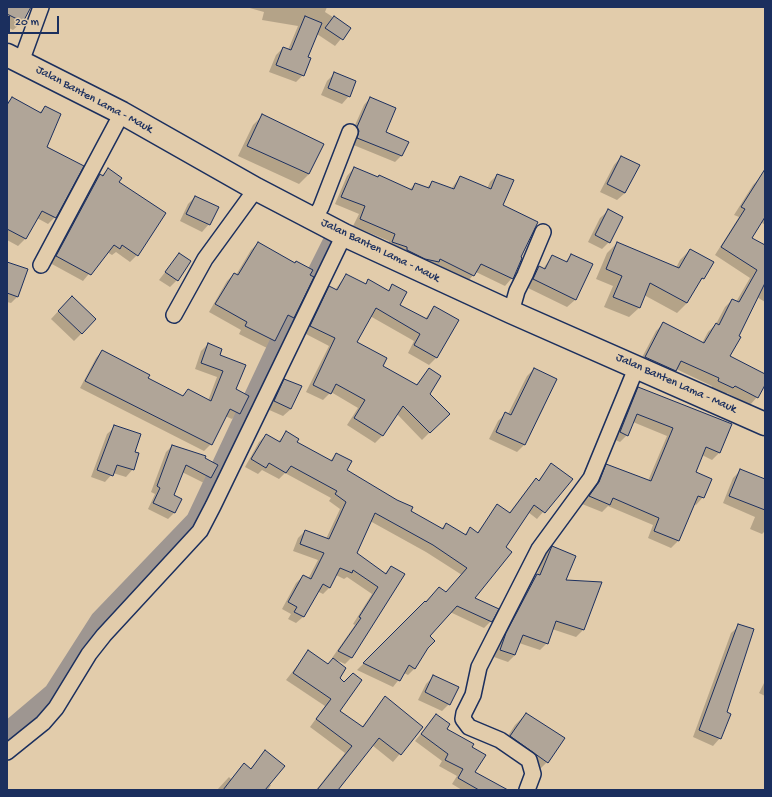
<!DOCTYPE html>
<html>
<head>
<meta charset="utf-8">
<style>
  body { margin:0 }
  #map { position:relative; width:772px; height:797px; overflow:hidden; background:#e2ccab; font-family:"Gochi Hand",sans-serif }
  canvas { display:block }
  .frame { position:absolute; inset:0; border:8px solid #1b2f5e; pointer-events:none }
  .scale { position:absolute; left:8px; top:16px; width:51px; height:18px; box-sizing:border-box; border:2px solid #1b2f5e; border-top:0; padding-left:5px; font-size:12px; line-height:14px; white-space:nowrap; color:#1b2f5e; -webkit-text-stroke:3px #e2ccab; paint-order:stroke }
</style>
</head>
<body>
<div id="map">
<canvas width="772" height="797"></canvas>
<div class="frame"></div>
<div class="scale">20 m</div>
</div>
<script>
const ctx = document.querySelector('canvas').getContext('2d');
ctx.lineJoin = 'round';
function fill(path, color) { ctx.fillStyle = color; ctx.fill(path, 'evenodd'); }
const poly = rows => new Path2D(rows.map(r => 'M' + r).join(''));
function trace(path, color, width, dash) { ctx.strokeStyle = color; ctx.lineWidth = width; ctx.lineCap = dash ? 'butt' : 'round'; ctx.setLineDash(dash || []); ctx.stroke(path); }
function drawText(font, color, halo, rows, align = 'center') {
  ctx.font = font + ' "Gochi Hand",sans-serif'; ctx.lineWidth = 3; ctx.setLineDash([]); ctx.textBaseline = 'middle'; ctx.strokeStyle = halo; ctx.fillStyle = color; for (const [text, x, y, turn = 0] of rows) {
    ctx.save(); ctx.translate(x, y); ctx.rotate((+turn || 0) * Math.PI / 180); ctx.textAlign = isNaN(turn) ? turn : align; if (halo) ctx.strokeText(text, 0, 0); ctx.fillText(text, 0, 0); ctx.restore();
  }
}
fill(poly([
  [7,7,30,7,22,22,13,30,7,27],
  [246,7,327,7,325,12,350,28,335,46,317,34,307,57,303,75,296,82,269,72,276,55,283,48,288,50,298,26,262,20,264,12],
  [335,73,349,96,342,104,321,95,327,81],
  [12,98,39,113,45,107,46,148,55,217,48,224,37,218,25,239,18,246,7,240,7,103],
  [370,98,385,132,401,156,395,162,351,144,351,134,364,105],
  [263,115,323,144,309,174,299,184,238,156,253,125],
  [621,157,625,193,617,200,600,192,614,165],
  [354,168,409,190,415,184,426,188,432,183,451,189,460,177,487,189,490,182,497,175,502,206,519,257,512,278,505,286,476,272,467,282,386,249,389,241,353,226,359,214,335,204,347,176],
  [108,170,118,182,137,255,130,262,116,252,112,255,107,252,83,281,50,263,93,182],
  [761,177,765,180,765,225,761,222,751,238,765,246,765,302,757,297,729,356,765,375,765,383,757,397,750,405,727,393,725,395,711,388,712,386,676,369,668,378,638,365,656,331,664,323,702,343,708,332,716,324,725,307,732,300,736,302,750,278,715,255,739,217,734,215,753,185],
  [195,197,209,224,202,232,180,221,188,204],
  [608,211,609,242,602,249,588,242,600,218],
  [258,243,295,264,309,276,293,317,286,324,283,323,274,341,267,348,239,334,241,330,209,312,227,281,234,274,236,275,251,250],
  [617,243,676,268,680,260,690,250,703,278,697,285,687,303,677,313,644,295,639,308,629,317,604,307,613,286,596,279,607,253],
  [179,254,177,280,170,287,159,280],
  [572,255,592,265,575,300,567,307,526,287,532,274,539,267,543,269,552,256,565,262],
  [7,263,18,296,11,303,7,302],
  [346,275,364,285,369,280,387,291,393,286,398,305,425,319,434,307,437,357,429,365,408,353,414,341,370,316,356,342,381,366,416,385,429,369,429,394,448,414,422,440,397,414,382,436,375,443,347,425,358,408,331,392,323,400,306,392,329,346,304,333,322,294,330,287,335,290],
  [64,305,82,333,74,341,51,319],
  [208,344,219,356,235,389,239,413,232,419,225,416,211,444,204,451,80,388,96,358,102,351,146,378,181,397,188,390,208,401,217,377,195,369,201,351],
  [534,369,544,407,524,445,517,452,489,439,498,421,506,413,508,414,527,376],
  [285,380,291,409,283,416,267,409,277,387],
  [638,388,719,453,712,460,702,455,694,473,703,497,696,505,694,504,678,541,671,548,648,538,653,525,608,506,602,512,582,504,592,490,600,472,607,465,648,481,667,436,633,422,627,435,620,442,613,439,631,395],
  [115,427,134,453,133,469,126,477,113,473,105,482,91,477,107,434],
  [286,433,296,442,330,461,336,454,346,470,410,512,441,529,446,524,464,535,470,529,477,533,498,505,509,513,529,487,536,480,538,481,551,465,571,479,537,519,528,512,473,598,491,621,484,628,450,612,428,636,427,647,415,668,408,675,404,673,393,687,357,670,439,588,445,593,462,575,426,552,370,521,356,553,384,574,391,567,352,657,345,664,332,658,355,625,353,624,372,594,347,577,344,579,336,575,330,587,323,594,317,591,303,617,296,623,288,619,291,614,282,609,296,583,303,576,308,579,318,560,293,551,298,538,305,531,326,539,340,509,329,501,331,498,285,473,279,479,262,470,258,474,245,467,259,442,266,435,278,442],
  [172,446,203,459,210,477,204,483,182,472,172,496,180,500,174,513,168,519,148,509,155,494,151,492,166,452],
  [741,470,765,481,765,531,762,534,750,529,755,517,723,503,733,478],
  [553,547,564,581,601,583,583,630,576,637,552,629,547,643,540,650,519,643,515,655,508,662,494,657,500,641,530,582,537,575,545,554],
  [739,626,726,713,720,738,713,746,693,737,731,633],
  [308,652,338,678,338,711,361,728,385,698,422,728,393,762,372,745,338,790,316,790,345,753,310,727,325,706,286,680],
  [434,676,449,704,442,711,418,700,426,684],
  [765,681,765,696,759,693],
  [526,714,547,762,536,773,500,748,515,725],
  [436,715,445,729,471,747,474,772,500,790,462,790,452,784,457,776,439,766,442,761,415,741],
  [265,752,269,784,271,785,268,790,217,790,229,777,231,779,244,764,250,769]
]), '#0003');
trace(poly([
  [7,731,53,692,99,620,195,520,280,339,298,309,335,235]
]), '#9e9691', 18);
const building = poly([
  [7,7,31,7,23,22,7,14,7,7],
  [305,16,322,23,308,57,311,58,304,76,276,65,283,47,291,50,305,16],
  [334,16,351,28,343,40,325,28,334,16],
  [334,72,356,81,350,97,328,88,334,72],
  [12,97,41,113,45,106,61,114,47,147,84,166,56,218,42,211,26,239,7,229,7,105,12,97],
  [370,97,396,108,386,132,409,142,402,156,357,138,359,131,357,127,370,97],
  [262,114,324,144,309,174,247,146,262,114],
  [621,156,640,165,625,193,607,184,621,156],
  [354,167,378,177,379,175,412,190,415,183,429,188,432,181,454,189,460,176,491,189,497,174,514,180,503,205,538,222,521,257,522,258,513,279,481,264,474,276,440,259,439,262,425,259,407,250,407,247,392,242,395,234,360,219,365,206,341,197,354,167],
  [108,168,122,178,119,182,166,213,138,256,122,245,120,249,114,245,91,275,56,256,100,174,103,176,108,168],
  [765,169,765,217,752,238,765,245,765,283,739,336,741,337,730,356,765,374,765,385,758,398,735,386,733,388,718,381,719,378,681,361,676,371,645,357,663,322,704,343,716,323,719,325,732,299,739,302,757,270,721,247,745,209,741,207,765,169],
  [195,196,219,207,210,225,186,214,195,196],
  [608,209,623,217,610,243,595,235,608,209],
  [258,242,295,263,296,261,313,270,310,275,314,277,294,318,288,315,275,341,245,326,247,322,215,304,234,273,238,275,258,242],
  [617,242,679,268,690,249,714,262,704,279,702,278,687,303,650,283,640,308,613,297,622,276,606,269,617,242],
  [179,253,191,261,178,281,165,272,179,253],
  [571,254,593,264,576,300,533,279,539,266,545,269,552,255,567,262,571,254],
  [7,262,28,269,18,297,7,293,7,262],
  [346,274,366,284,368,279,389,291,392,284,407,292,400,305,427,319,434,306,459,320,437,358,414,345,420,334,376,308,357,342,387,358,383,366,417,385,429,368,441,376,430,394,450,414,430,433,403,406,383,436,354,418,365,400,336,384,331,394,313,385,335,338,310,326,329,286,337,290,346,274],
  [72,296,96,319,82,334,58,311,72,296],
  [208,343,222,349,220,355,246,365,236,389,249,396,240,414,230,409,212,445,85,381,102,350,150,375,148,378,183,396,188,389,211,401,223,371,201,363,208,343],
  [534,368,557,379,525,445,496,432,505,412,511,415,534,368],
  [284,379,302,386,291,409,274,401,284,379],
  [638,387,732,424,720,453,706,447,696,472,712,479,704,498,698,496,679,541,654,531,659,518,613,498,610,505,589,496,599,482,606,464,651,481,673,428,637,414,628,436,620,432,638,387],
  [114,425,141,434,135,452,139,453,134,470,117,465,113,476,97,470,114,425],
  [286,431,299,439,297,442,332,461,336,453,352,461,347,470,397,500,413,507,411,511,443,529,446,523,466,535,470,527,478,533,497,504,510,513,536,478,539,481,551,463,573,479,545,513,534,505,506,547,512,552,475,598,499,609,492,622,457,606,430,636,435,641,428,648,415,669,409,665,400,681,363,663,425,601,426,602,439,587,446,592,467,568,433,545,375,513,357,553,386,574,391,566,405,574,352,658,338,651,361,618,359,617,378,587,353,570,352,573,340,568,330,588,323,584,304,617,294,612,297,607,288,602,303,575,311,579,324,553,300,544,305,530,329,539,346,502,335,494,337,491,291,466,286,473,269,463,266,468,251,459,266,434,280,442,286,431],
  [172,445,206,456,205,458,218,465,211,478,186,465,174,495,182,499,175,513,153,503,160,488,157,486,172,445],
  [740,469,765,479,765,510,729,496,740,469],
  [552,546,576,556,566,580,602,582,584,630,556,621,548,644,523,635,515,655,500,650,506,633,537,574,540,575,552,546],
  [738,624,754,629,727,712,731,714,721,739,699,730,738,624],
  [308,650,328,664,333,658,346,668,340,678,344,682,353,673,362,680,340,711,363,727,385,696,423,727,401,755,379,738,338,790,317,790,352,746,316,719,331,699,293,673,308,650],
  [433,675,459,687,450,705,425,692,433,675],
  [526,713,565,738,548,763,510,736,526,713],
  [436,714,450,724,447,729,474,744,472,747,486,755,475,772,508,790,479,790,458,778,463,769,445,760,448,754,421,734,436,714],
  [265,750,285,766,265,790,223,790,244,763,251,769,265,750]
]);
fill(building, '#b0a598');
trace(building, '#1b2f5e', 1);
const minor = poly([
  [21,62,41,7],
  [314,219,321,207,350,132],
  [41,265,122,113],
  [511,312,517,291,525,275,543,232],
  [174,315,205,259,256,189],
  [7,752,43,723,56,708,89,654,104,635,200,531,213,506,344,235],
  [527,790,533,774,529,760,500,740,469,727,463,719,464,713,473,695,479,667,539,549,591,478,637,366]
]);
const primary = poly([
  [7,55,122,113,256,189,344,235,511,312,765,424]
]);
trace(minor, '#1b2f5e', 18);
trace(primary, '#1b2f5e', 25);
trace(minor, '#e2ccab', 15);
trace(primary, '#e2ccab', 22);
drawText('12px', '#1b2f5e', '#e2ccab', [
  ["Jalan Banten Lama - Mauk",94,100,28],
  ["Jalan Banten Lama - Mauk",380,251,26],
  ["Jalan Banten Lama - Mauk",676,384,24]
]);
</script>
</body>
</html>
